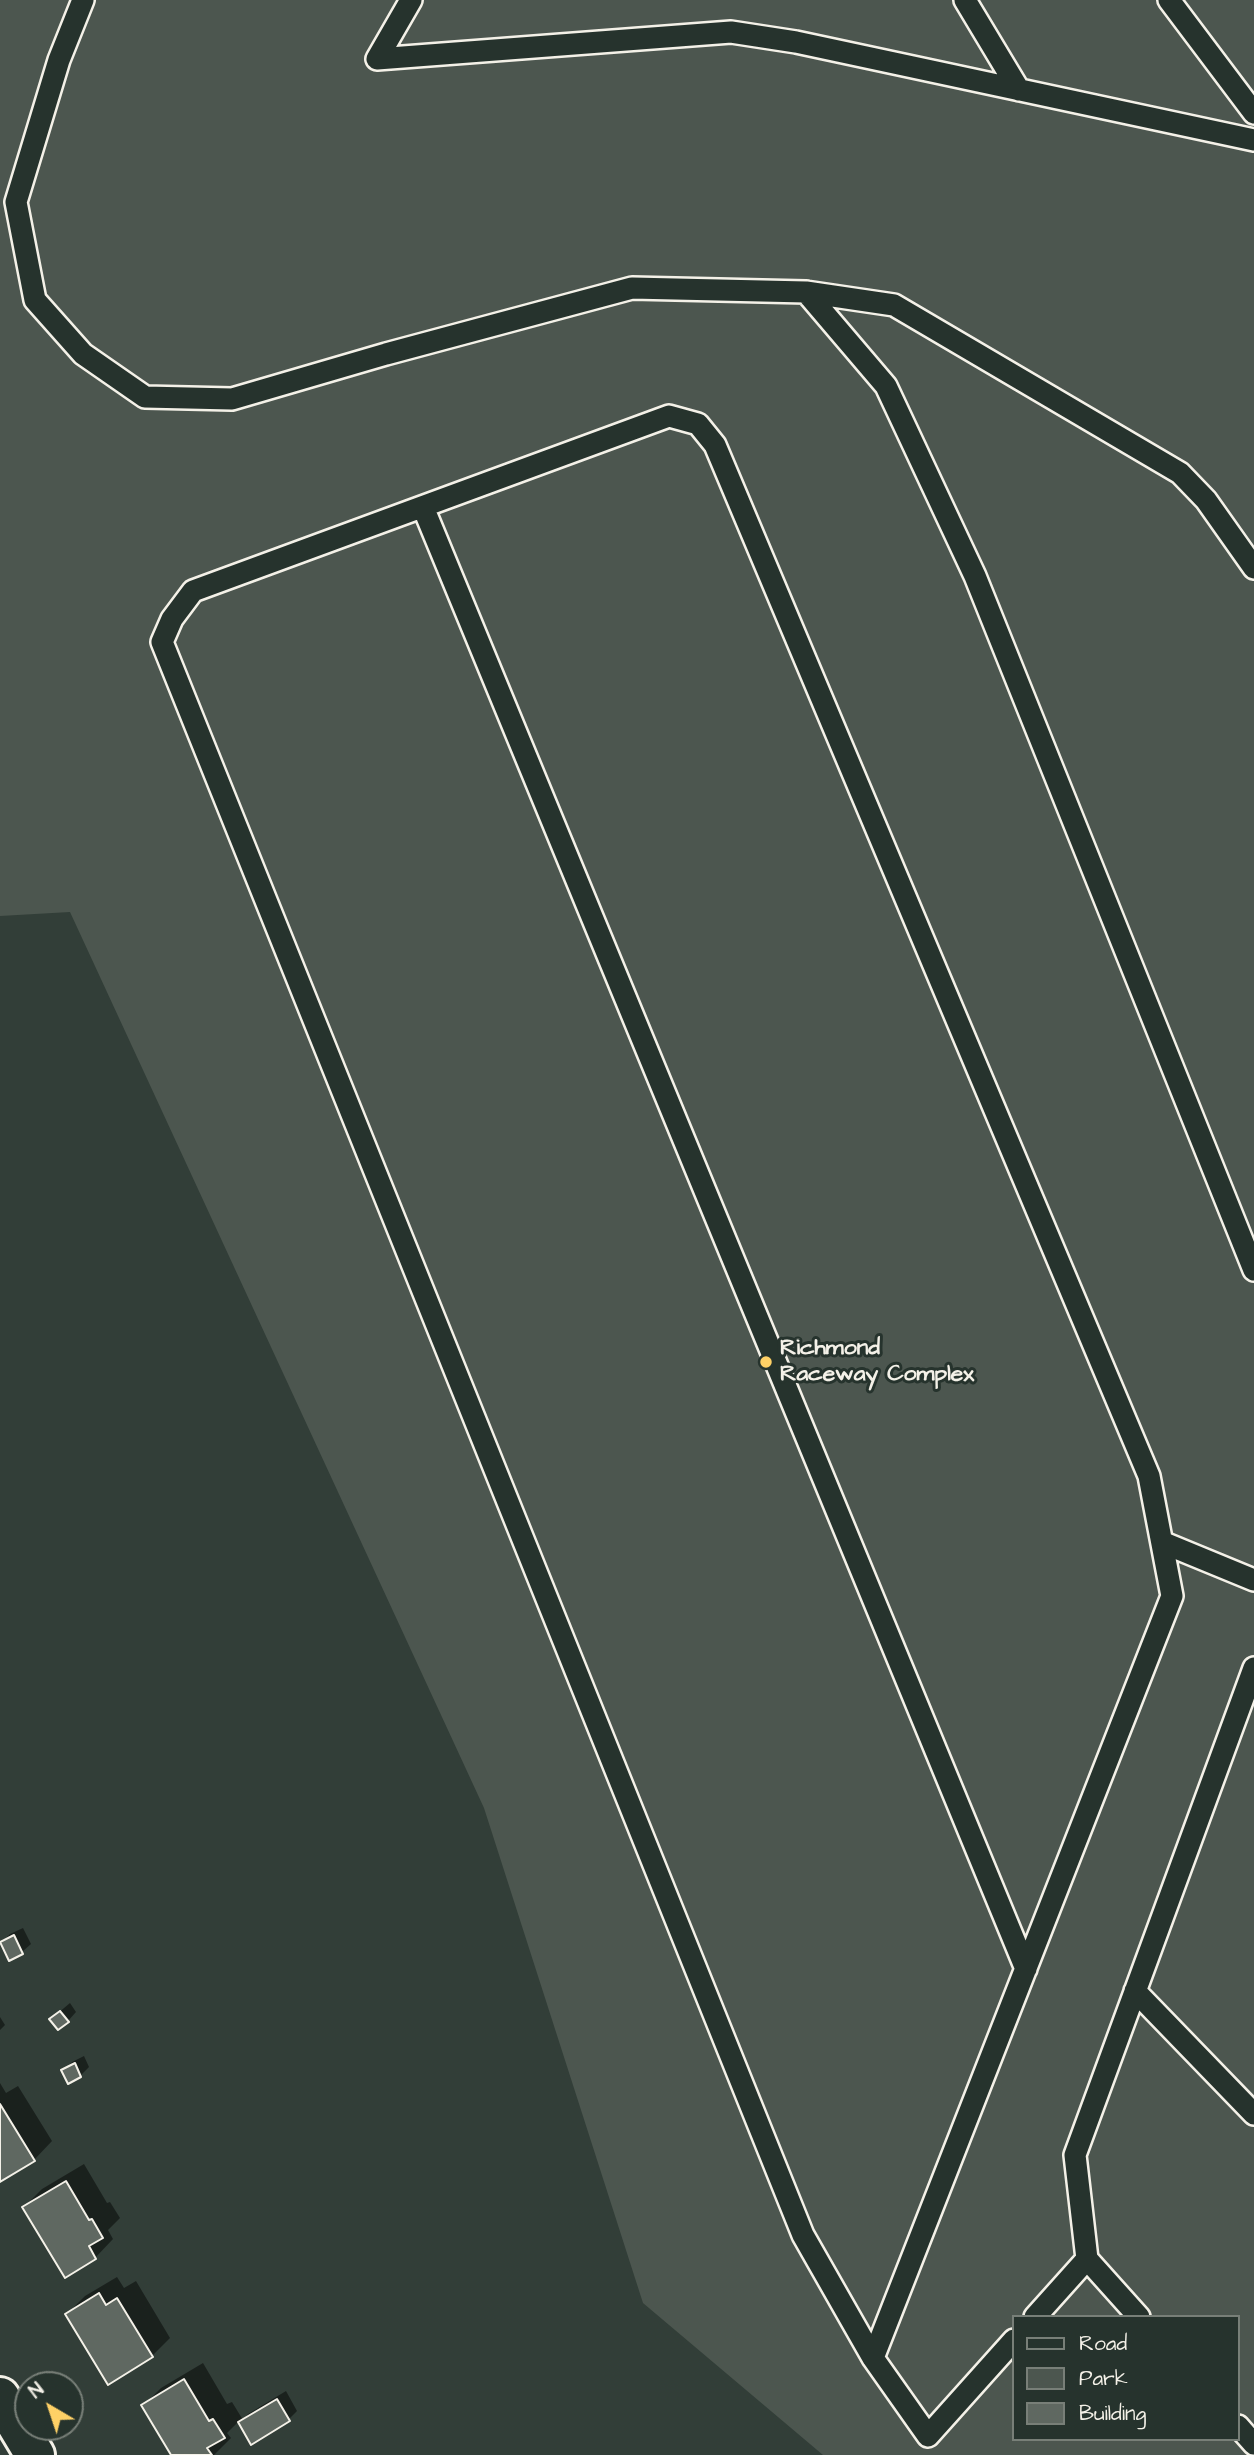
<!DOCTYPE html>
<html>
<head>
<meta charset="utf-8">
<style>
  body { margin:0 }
  #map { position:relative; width:1254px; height:2455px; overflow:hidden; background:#323e38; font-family:"Architects Daughter",sans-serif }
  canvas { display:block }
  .legend { position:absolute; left:1012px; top:2315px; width:228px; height:126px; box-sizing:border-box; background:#26332d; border:2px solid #787f78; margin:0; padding:9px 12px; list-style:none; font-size:21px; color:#f4f1e8 }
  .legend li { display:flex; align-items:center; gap:14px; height:35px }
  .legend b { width:35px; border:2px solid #787f78 }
  .north { position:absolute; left:14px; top:2371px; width:70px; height:70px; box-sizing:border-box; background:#26332d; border:2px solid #787f78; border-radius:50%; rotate:321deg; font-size:19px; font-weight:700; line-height:28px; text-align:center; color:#f4f1e8 }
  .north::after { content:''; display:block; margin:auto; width:24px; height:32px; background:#ffd166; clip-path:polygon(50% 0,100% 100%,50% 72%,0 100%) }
</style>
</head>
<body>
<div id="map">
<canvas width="1254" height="2455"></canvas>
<ul class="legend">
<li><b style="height:9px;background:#26332d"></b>Road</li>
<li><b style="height:19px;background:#4c564f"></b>Park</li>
<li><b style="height:19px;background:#5f6861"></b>Building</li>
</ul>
<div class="north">N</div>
</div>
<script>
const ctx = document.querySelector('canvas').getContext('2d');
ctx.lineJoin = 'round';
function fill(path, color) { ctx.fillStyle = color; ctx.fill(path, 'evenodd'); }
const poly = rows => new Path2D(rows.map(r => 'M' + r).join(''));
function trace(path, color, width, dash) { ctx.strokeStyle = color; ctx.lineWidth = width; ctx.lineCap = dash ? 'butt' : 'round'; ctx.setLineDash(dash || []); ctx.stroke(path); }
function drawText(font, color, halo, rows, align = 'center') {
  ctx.font = font + ' "Architects Daughter",sans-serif'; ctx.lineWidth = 6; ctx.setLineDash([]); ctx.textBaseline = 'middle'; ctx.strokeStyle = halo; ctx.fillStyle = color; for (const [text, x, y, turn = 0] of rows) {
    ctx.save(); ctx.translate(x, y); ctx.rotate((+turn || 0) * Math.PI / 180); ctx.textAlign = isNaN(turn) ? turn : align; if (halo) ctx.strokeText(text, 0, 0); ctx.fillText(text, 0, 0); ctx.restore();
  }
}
fill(poly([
  [0,0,1254,0,1254,2455,823,2455,643,2303,484,1808,70,912,0,916],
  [1014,2317,1238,2317,1238,2439,1014,2439]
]), '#4c564f');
fill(poly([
  [23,1928,31,1944,22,1952,10,1959,1,1943,10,1934],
  [70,2003,76,2012,68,2021,51,2019],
  [0,2017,5,2025,0,2030],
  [84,2056,89,2067,80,2076,63,2071,72,2062],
  [0,2083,6,2093,18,2086,52,2141,34,2160,0,2180],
  [84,2164,107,2203,110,2202,120,2218,108,2230,113,2239,95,2258,65,2276,24,2207,42,2189],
  [117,2277,124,2288,136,2281,170,2338,152,2356,67,2314,85,2296],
  [203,2363,227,2404,232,2402,243,2420,248,2414,286,2391,297,2411,288,2420,251,2442,239,2421,227,2433,231,2438,214,2455,173,2455,143,2406,161,2388]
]), '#0007');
const building = poly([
  [14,1935,23,1954,9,1961,0,1942,14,1935],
  [60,2011,69,2022,58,2030,49,2019,60,2011],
  [75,2063,81,2077,68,2084,61,2070,75,2063],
  [0,2104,35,2161,0,2182,0,2104],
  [66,2181,89,2220,92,2219,103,2238,89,2246,96,2259,65,2278,22,2207,66,2181],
  [99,2293,106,2305,117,2298,153,2357,108,2385,65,2314,99,2293],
  [184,2379,209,2421,213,2419,225,2438,207,2448,212,2455,171,2455,141,2405,184,2379],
  [277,2399,290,2421,251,2445,238,2422,277,2399]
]);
fill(building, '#5f6861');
trace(building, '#f4f1e8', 2);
const lane = poly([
  [83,0,59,60,16,202,35,300,83,354,145,397,232,399,386,354,632,288,806,292,886,386,975,576,1254,1270],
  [411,0,377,59,731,32,796,42,1254,140],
  [965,0,1019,90],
  [1169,0,1254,113],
  [806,292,894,305,1180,473,1206,500,1254,568],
  [423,507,1026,1969],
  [1164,1543,1254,1580],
  [1135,1991,1254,2114],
  [1035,2317,1087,2259],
  [1139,2317,1087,2259,1075,2155,1254,1668],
  [873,2358,1172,1596,1149,1476,715,445,698,424,669,416,193,591,172,619,162,642,803,2235,873,2358,928,2436,1014,2340],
  [1238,2426,1254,2444]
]);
const street = poly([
  [0,2397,35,2455]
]);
trace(lane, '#f4f1e8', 26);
trace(street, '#f4f1e8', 44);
trace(lane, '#26332d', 21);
trace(street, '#26332d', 38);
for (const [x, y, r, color] of [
  [766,1362,7,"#ffd166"]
]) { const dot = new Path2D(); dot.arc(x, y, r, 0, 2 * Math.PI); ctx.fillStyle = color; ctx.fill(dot); trace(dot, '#26332d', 2.5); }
drawText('bold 23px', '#f4f1e8', '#26332d', [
  ["Richmond",780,1349],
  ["Raceway Complex",780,1375]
], 'left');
</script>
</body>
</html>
